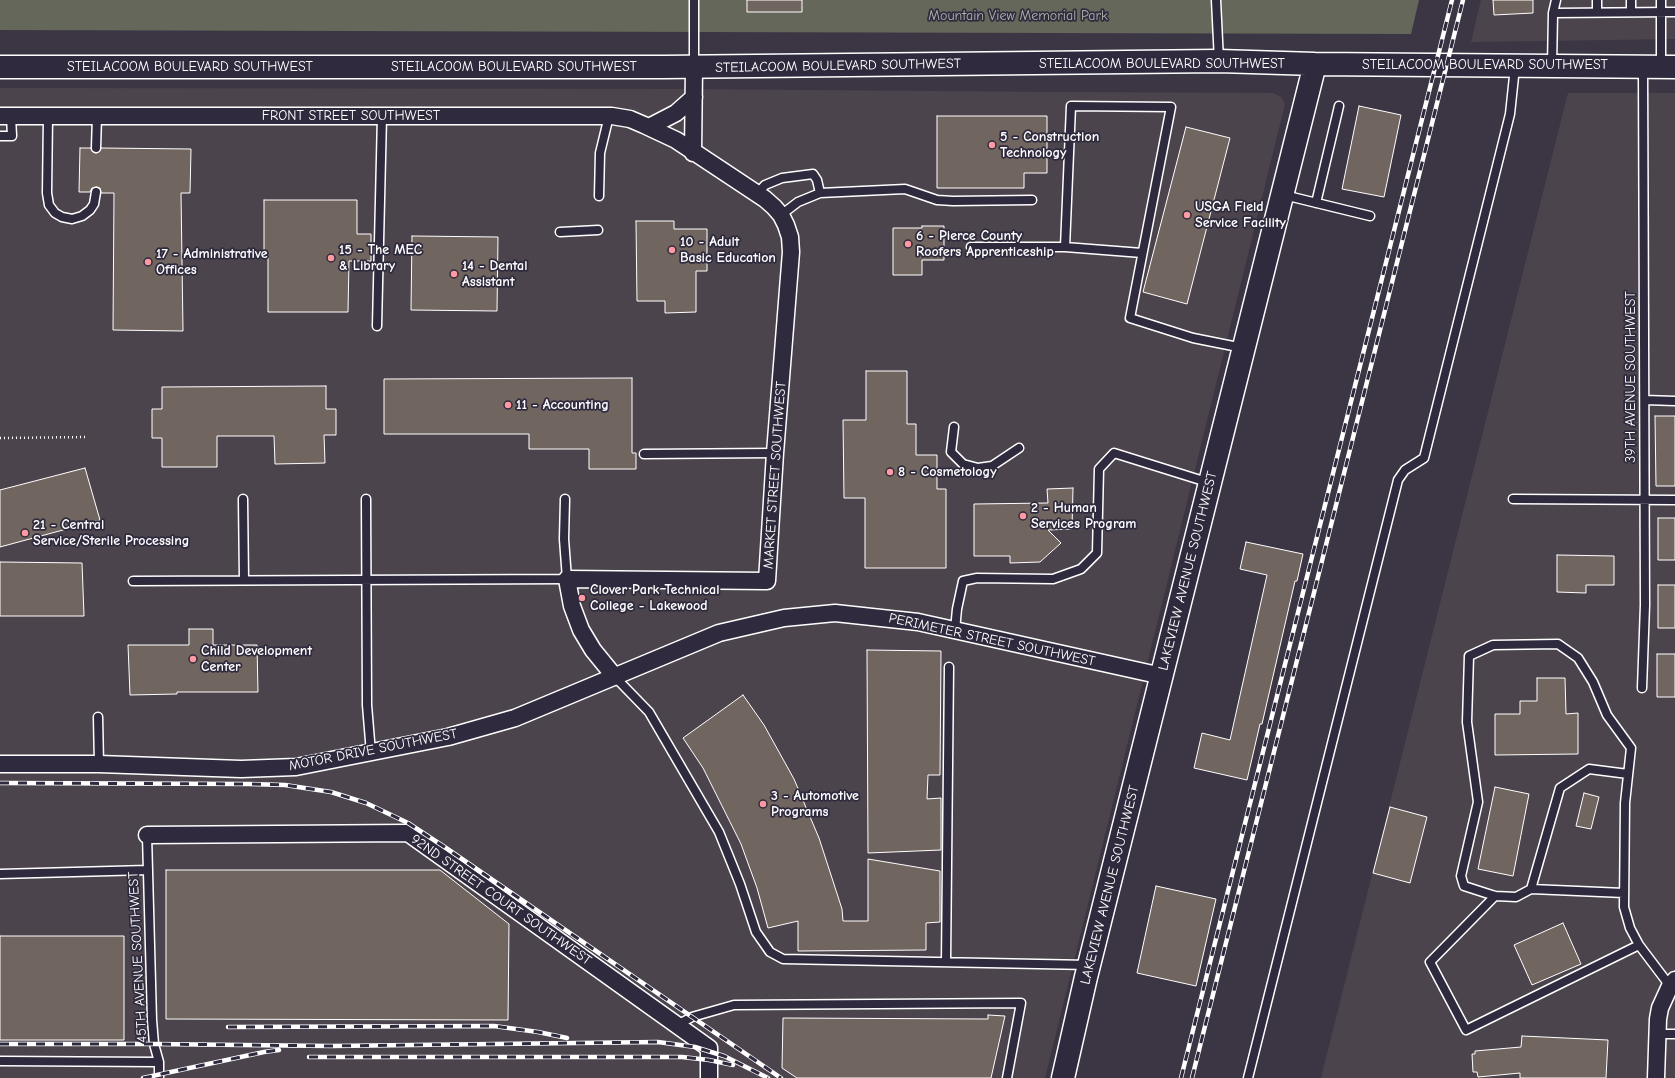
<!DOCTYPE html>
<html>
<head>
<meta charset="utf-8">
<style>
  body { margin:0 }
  canvas { display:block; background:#3c3644 }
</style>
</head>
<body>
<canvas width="1675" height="1078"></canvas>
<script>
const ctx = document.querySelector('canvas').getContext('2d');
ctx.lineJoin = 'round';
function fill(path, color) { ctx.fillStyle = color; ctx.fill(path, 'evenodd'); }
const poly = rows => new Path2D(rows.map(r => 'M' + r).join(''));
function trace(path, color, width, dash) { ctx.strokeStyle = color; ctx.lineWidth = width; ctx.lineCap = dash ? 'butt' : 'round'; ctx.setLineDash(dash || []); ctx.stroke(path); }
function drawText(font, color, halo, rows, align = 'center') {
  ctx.font = font + ' "Comic Neue",sans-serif'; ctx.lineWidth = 3.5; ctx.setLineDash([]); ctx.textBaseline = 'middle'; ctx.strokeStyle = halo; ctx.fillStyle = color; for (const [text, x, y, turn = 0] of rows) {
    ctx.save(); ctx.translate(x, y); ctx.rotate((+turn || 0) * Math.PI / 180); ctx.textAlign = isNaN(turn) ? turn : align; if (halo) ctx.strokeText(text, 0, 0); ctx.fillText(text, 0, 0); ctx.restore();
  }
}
fill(poly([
  [1481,0,1675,0,1675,39,1471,42],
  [0,88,676,89,1058,92,1273,93,1281,97,1285,104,1045,1078,0,1078],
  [1568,93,1675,93,1675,1078,1321,1078]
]), '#4c444c');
fill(poly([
  [0,0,1419,0,1411,34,0,30]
]), '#646759');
const building = poly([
  [747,0,802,0,802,12,747,12,747,0],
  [1493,0,1533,0,1533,13,1494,15,1493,0],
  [1359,106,1401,115,1384,197,1342,189,1359,106],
  [937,116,1047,116,1047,173,1024,173,1024,188,937,188,937,116],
  [1186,127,1230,138,1187,304,1143,292,1186,127],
  [80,148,91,148,93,152,96,153,100,151,101,148,191,149,190,193,181,193,183,331,113,330,114,193,101,193,100,188,97,187,92,188,90,192,79,192,80,148],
  [264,200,357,200,357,234,371,234,371,261,349,261,348,312,268,312,268,255,264,255,264,200],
  [636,221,674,221,674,229,707,229,707,271,696,271,696,312,665,313,665,301,637,301,636,221],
  [922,226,944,226,944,260,922,260,922,275,893,275,893,228,922,228,922,226],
  [412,236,498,237,497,311,411,310,412,236],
  [866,371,907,371,907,424,916,424,916,455,937,455,937,489,946,489,946,568,865,568,865,498,844,498,843,420,866,420,866,371],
  [632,378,632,453,636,453,636,469,589,469,589,449,529,449,529,434,384,434,384,379,632,378],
  [326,386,326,409,336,409,336,435,324,435,325,463,275,464,274,436,217,436,217,467,162,467,162,438,152,438,152,409,162,409,162,387,326,386],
  [1655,416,1675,416,1675,486,1656,486,1655,416],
  [85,468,100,520,0,547,0,490,85,468],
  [1073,488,1072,529,1048,530,1061,543,1040,562,1010,563,1010,556,974,556,974,504,1048,503,1047,489,1073,488],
  [1658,518,1675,518,1675,560,1658,560,1658,518],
  [1246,542,1303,554,1297,581,1295,581,1262,724,1260,724,1247,780,1194,768,1202,733,1230,740,1267,575,1240,569,1246,542],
  [1557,555,1614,556,1614,585,1586,585,1586,593,1557,592,1557,555],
  [0,562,82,563,84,616,0,616,0,562],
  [1658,585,1675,585,1675,628,1658,628,1658,585],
  [189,629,213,629,213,645,257,645,258,692,177,692,177,694,130,695,128,645,189,645,189,629],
  [867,650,941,651,940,775,928,775,927,799,941,798,941,850,868,853,867,650],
  [1657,654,1675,654,1675,697,1657,697,1657,654],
  [1537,678,1565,678,1566,714,1578,713,1578,754,1495,755,1495,714,1520,714,1520,701,1537,701,1537,678],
  [743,695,764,725,794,779,819,838,842,909,843,921,868,921,868,859,940,871,940,922,926,923,926,950,798,951,798,921,768,928,757,888,741,844,703,768,683,738,743,695],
  [1495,787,1529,794,1513,876,1478,869,1495,787],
  [1584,793,1599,797,1591,829,1576,826,1584,793],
  [1390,807,1427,817,1410,883,1373,873,1390,807],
  [166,870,440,870,509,924,508,1020,166,1019,166,870],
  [1156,886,1216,899,1196,986,1137,973,1156,886],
  [1563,923,1581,964,1532,985,1514,945,1563,923],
  [0,936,124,936,124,1040,0,1040,0,936],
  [988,1015,1005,1016,991,1078,797,1078,782,1068,783,1018,988,1019,988,1015],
  [1522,1036,1608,1040,1606,1078,1520,1078,1520,1073,1478,1077,1477,1072,1473,1072,1472,1054,1475,1054,1475,1051,1521,1047,1522,1036]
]);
fill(building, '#716560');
trace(building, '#fff', 1);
const lane = poly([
  [1216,0,1219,61],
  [1597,0,1597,12],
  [1631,0,1631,12],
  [1553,13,1556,0],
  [1661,65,1661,0],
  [694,66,694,0],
  [1552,66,1553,13,1675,12],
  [48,116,47,193,49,205,55,213,62,217,72,219,82,216,90,210,94,204,96,192],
  [0,136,12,136,11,116],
  [96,148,97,116],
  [757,194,765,185,782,178,813,174,817,180,820,193],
  [1284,195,1370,216],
  [599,196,600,153,609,116],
  [1316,203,1339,106],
  [781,215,798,202,820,193,905,189,937,200,953,201,1032,200],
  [560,232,598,230],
  [971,247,1065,247,1071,106,1171,107,1130,318,1193,338,1243,348],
  [1065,247,1142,253],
  [377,326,382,116],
  [1645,400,1675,401],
  [954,427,951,452,963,464,978,468,992,466,1019,448],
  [644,454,775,453],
  [243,499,244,580],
  [366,499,367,705,371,753],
  [1513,499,1675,500],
  [133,581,567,579,564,539,565,499],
  [955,630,957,609,963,581,977,578,1053,579,1081,569,1097,553,1099,469,1114,453,1210,483],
  [615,677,649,712,719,832,740,884,756,932,770,952,783,959,1089,965],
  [1642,688,1645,605,1643,67],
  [98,717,99,764],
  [1628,774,1589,769,1560,788,1531,889,1516,897,1495,896,1464,886,1461,876,1478,802,1467,722,1469,656,1493,645,1558,644,1578,658,1593,682,1607,715,1631,748,1625,803,1624,907,1630,928,1639,945,1670,986],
  [147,835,152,1020,154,1044,159,1062,159,1078],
  [0,874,147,870],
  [1531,889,1624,893],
  [1495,896,1430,962,1466,1030,1639,945],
  [946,962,949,667],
  [677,1025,692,1017,734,1005,1021,1003,1007,1078],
  [1657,1034,1675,1034],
  [0,1061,159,1062],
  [1248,1078,1398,480,1405,470,1424,458,1510,114,1515,67]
]);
const street = poly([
  [0,116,612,116,630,119,644,125,676,140,765,199,774,207,781,215,786,225,790,237,791,252,775,453,767,581,567,579,572,606,581,630,593,650,615,677],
  [649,127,676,113,694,97],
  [693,153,694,67],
  [0,764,99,764,241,769,296,767,448,737,515,718,719,633,784,618,835,613,918,622,1162,676],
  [147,835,408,833,709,1048,709,1078],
  [1656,1078,1658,1019,1660,1008,1670,986,1675,980]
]);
const secondary = poly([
  [0,67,664,67,1219,61,1315,64,1675,67],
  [1063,1078,1086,977,1315,64]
]);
trace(lane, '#fff', 11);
trace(street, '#fff', 19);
trace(secondary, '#fff', 25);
trace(poly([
  [0,438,88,437]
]), '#fff', 2.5, [1, 3]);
trace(lane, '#2f2a3d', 8);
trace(street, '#2f2a3d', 16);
trace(secondary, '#2f2a3d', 22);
const rail = poly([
  [0,783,249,784,285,785,331,792,366,803,408,823,446,848,781,1078],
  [228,1027,494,1026,538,1032,567,1038],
  [0,1044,154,1044,331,1046,658,1042,695,1047,724,1056,768,1078],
  [309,1057,682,1057,709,1060,733,1065],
  [143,1078,264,1052,279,1050],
  [1181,1078,1452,0],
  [1192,1078,1463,0]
]);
trace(rail, '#fff', 4.5);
trace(rail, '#2f2a3d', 3, [9]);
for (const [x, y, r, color] of [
  [992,145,4,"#ff9aa2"],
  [1187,215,4,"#ff9aa2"],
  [908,244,4,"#ff9aa2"],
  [672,250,4,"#ff9aa2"],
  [331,258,4,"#ff9aa2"],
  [148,262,4,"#ff9aa2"],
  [454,274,4,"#ff9aa2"],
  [508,405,4,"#ff9aa2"],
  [890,472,4,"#ff9aa2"],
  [1023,516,4,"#ff9aa2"],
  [25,533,4,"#ff9aa2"],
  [582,598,4,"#ff9aa2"],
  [193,659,4,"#ff9aa2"],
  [763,804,4,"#ff9aa2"]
]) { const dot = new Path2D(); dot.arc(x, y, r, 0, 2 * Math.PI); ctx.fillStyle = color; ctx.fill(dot); trace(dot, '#2f2a3d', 1.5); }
drawText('14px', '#b2b3ac', '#2f2a3d', [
  ["Mountain View Memorial Park",1018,16]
]);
drawText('14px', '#fff', '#2f2a3d', [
  ["STEILACOOM BOULEVARD SOUTHWEST",1162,64],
  ["STEILACOOM BOULEVARD SOUTHWEST",1485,65],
  ["STEILACOOM BOULEVARD SOUTHWEST",838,66,-1],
  ["STEILACOOM BOULEVARD SOUTHWEST",190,67],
  ["STEILACOOM BOULEVARD SOUTHWEST",514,67],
  ["FRONT STREET SOUTHWEST",351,116],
  ["39TH AVENUE SOUTHWEST",1631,377,-90],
  ["MARKET STREET SOUTHWEST",775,475,-86],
  ["LAKEVIEW AVENUE SOUTHWEST",1188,571,-76],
  ["PERIMETER STREET SOUTHWEST",992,640,12],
  ["MOTOR DRIVE SOUTHWEST",373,750,-11],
  ["LAKEVIEW AVENUE SOUTHWEST",1110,885,-76],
  ["92ND STREET COURT SOUTHWEST",501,900,35],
  ["45TH AVENUE SOUTHWEST",138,957,-93]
]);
drawText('bold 14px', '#fff', '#2f2a3d', [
  ["5 - Construction",1000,137],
  ["Technology",1000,153],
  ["USGA Field",1195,207],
  ["Service Facility",1195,223],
  ["6 - Pierce County",916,236],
  ["Roofers Apprenticeship",916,252],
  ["10 - Adult",680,242],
  ["Basic Education",680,258],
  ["15 - The MEC",339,250],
  ["& Library",339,266],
  ["17 - Administrative",156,254],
  ["Offices",156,270],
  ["14 - Dental",462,266],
  ["Assistant",462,282],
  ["11 - Accounting",516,405],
  ["8 - Cosmetology",898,472],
  ["2 - Human",1031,508],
  ["Services Program",1031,524],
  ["21 - Central",33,525],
  ["Service/Sterile Processing",33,541],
  ["Clover Park Technical",590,590],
  ["College - Lakewood",590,606],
  ["Child Development",201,651],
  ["Center",201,667],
  ["3 - Automotive",771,796],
  ["Programs",771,812]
], 'left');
</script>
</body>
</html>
